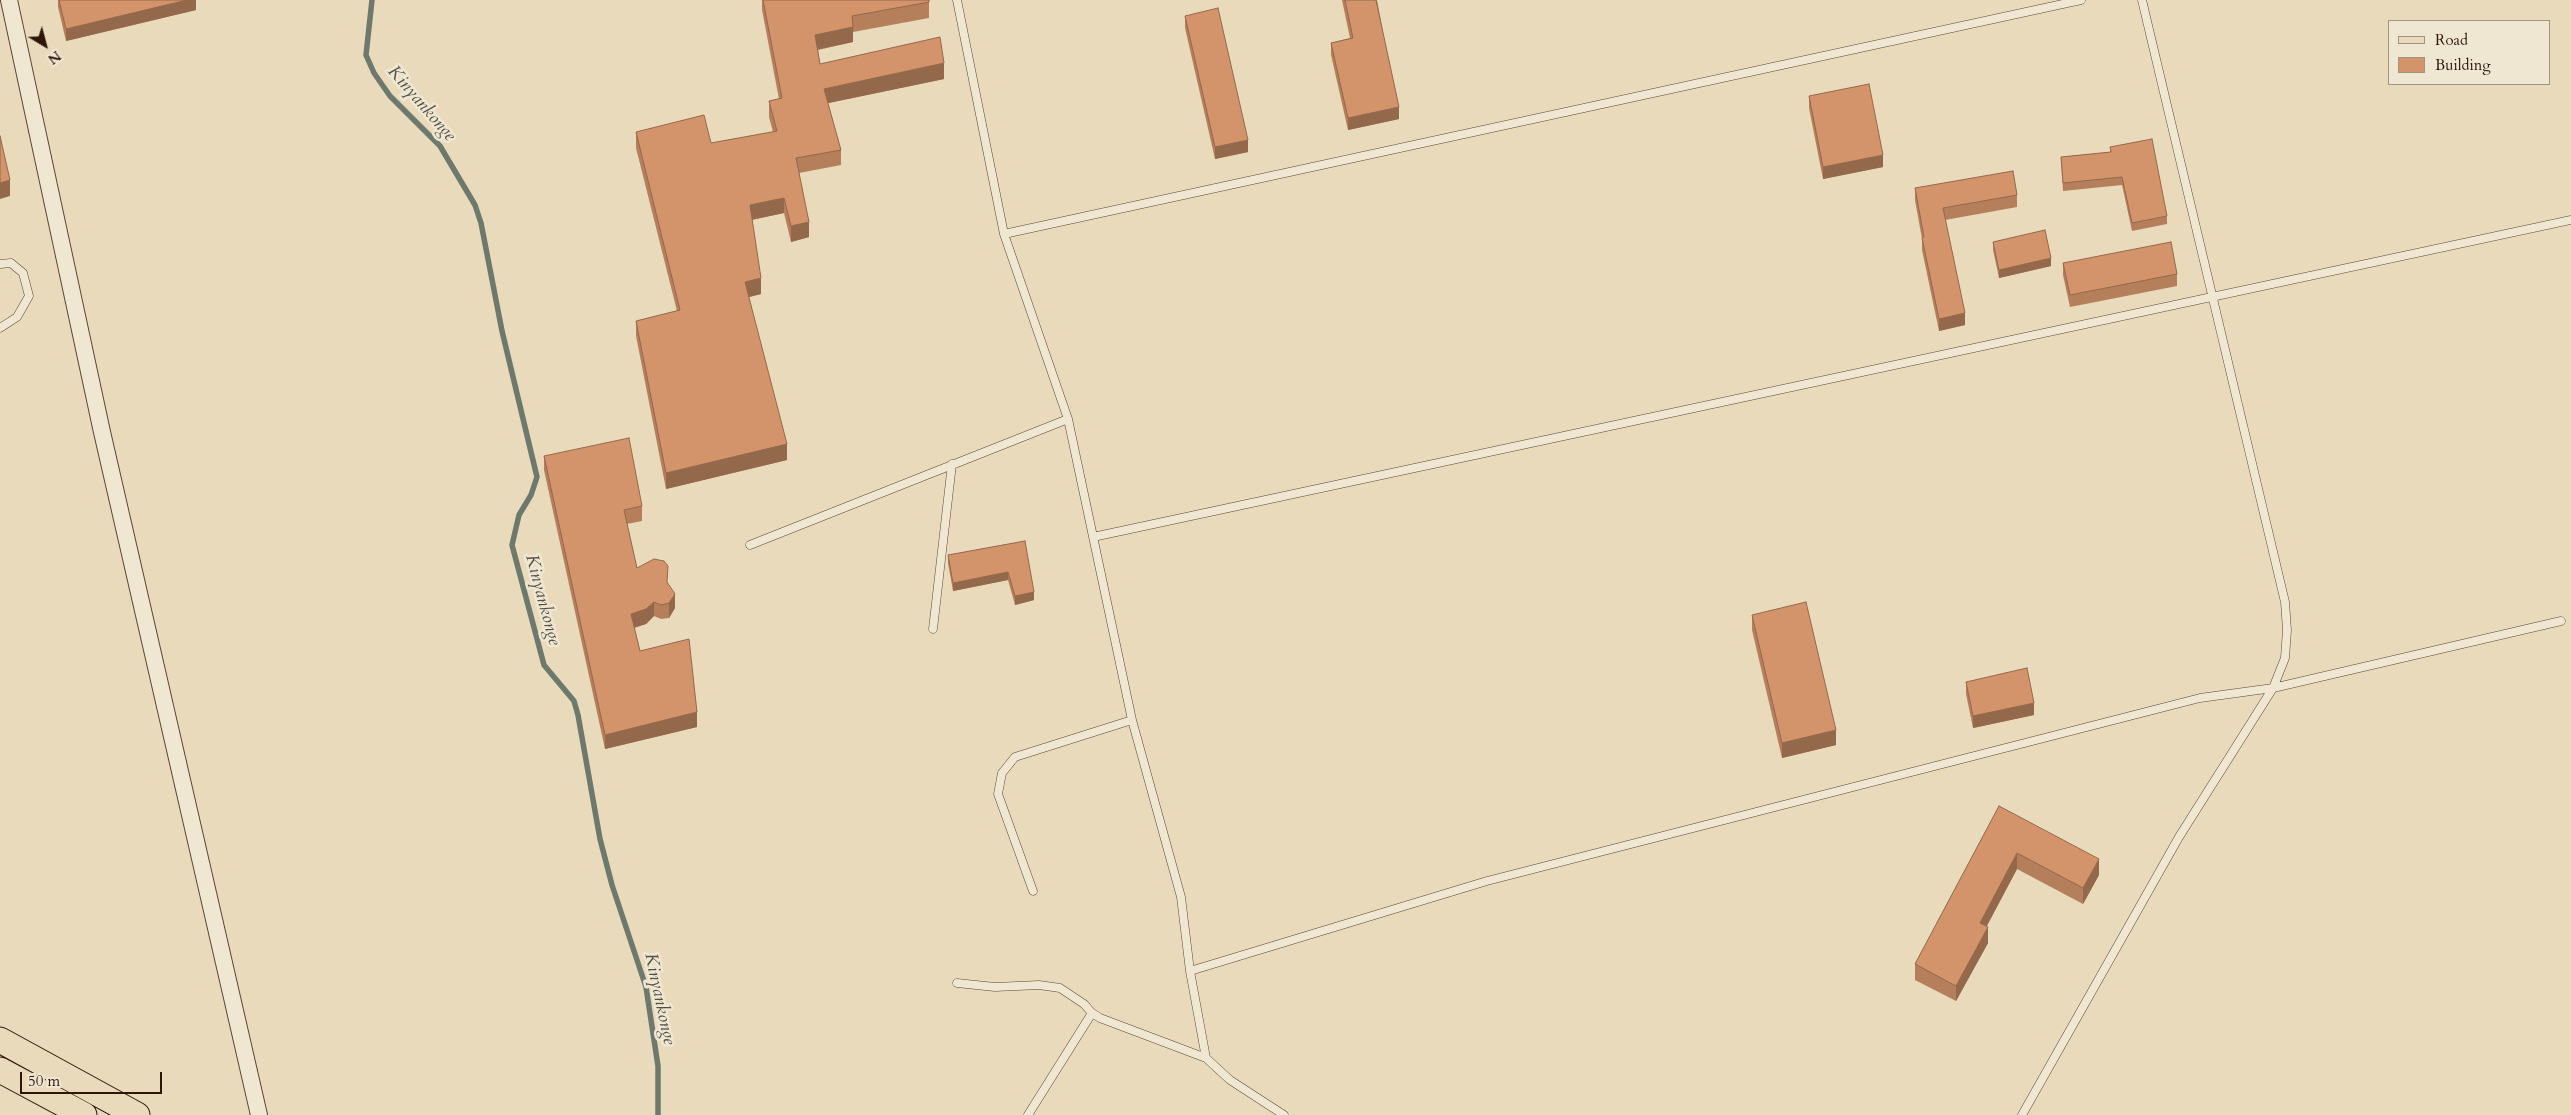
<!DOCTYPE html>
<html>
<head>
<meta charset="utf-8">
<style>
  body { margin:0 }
  #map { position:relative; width:2571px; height:1115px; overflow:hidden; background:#e8dabb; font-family:Cardo,serif }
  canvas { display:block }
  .legend { position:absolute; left:2388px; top:20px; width:162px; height:65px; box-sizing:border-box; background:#f0e7d3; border:1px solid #a29383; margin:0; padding:6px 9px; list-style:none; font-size:15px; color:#2d150a }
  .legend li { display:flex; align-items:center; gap:10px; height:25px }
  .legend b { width:25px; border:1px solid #a29383 }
  .north { position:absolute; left:20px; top:20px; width:50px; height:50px; -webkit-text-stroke:4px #f0e7d3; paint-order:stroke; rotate:143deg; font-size:14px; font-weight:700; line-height:20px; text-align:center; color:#2d150a }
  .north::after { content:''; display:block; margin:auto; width:18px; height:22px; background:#2d150a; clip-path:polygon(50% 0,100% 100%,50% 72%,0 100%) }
  .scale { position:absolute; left:20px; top:1072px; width:142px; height:22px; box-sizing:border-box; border:2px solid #2d150a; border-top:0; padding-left:6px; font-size:15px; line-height:18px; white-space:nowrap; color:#2d150a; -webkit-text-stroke:4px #f0e7d3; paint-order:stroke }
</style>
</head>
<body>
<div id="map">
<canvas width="2571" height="1115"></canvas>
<ul class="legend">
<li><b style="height:6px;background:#e8dabb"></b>Road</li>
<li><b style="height:14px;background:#d4946b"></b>Building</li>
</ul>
<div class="north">N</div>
<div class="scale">50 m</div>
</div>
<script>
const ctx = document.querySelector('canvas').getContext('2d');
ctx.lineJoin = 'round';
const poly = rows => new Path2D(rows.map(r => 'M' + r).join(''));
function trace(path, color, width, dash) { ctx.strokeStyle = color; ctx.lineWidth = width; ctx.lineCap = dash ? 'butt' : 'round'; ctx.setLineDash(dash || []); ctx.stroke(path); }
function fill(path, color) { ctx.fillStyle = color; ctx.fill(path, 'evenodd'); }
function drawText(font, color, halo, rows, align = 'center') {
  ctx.font = font + ' Cardo,serif'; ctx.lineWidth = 5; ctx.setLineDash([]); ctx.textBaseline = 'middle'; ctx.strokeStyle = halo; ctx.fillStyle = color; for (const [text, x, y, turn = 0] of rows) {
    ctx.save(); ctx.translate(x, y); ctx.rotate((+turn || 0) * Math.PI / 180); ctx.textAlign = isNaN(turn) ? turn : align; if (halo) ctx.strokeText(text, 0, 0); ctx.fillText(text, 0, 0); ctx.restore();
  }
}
trace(poly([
  [372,0,366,55,374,73,390,96,440,146,475,205,481,223,502,331,537,477,531,495,519,515,512,545,544,665,574,701,578,715,600,839,612,885,646,987,658,1066,658,1115]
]), '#6d796d', 5.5);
const service = poly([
  [957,0,1004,234,1068,419,1132,720,1181,897,1190,971,1206,1058,1230,1080,1284,1115],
  [1004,234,2081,0],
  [0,264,11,263,23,273,29,296,17,317,0,328],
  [1093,537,2571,220],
  [750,545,1068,419],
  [933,629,952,464],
  [1033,891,998,794,1002,773,1015,757,1132,720],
  [1190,971,1487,881,2200,698,2273,688,2561,621],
  [957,983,995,987,1039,985,1060,988,1084,1004,1092,1013,1100,1018,1206,1058],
  [1028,1115,1092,1013],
  [2022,1115,2179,837,2273,688,2285,658,2287,630,2285,602,2142,0]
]);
const minor = poly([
  [9,0,102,432,259,1115]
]);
const primary = poly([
  [0,1040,137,1115],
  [0,1070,84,1115]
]);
trace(service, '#5c4636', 9);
trace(minor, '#5c4636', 18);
trace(primary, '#2d150a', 27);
trace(service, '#f0e7d3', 8);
trace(minor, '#f0e7d3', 16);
trace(primary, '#e8dabb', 25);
fill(poly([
  [58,0,196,0,196,10,66,41,58,7],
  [762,0,929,0,929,18,853,32,853,42,818,50,820,64,944,79,828,103,841,150,841,165,799,173,809,237,791,242,784,213,752,220,761,294,749,297,787,460,666,489,636,336,636,321,677,311,636,148,636,132,711,143,773,132,769,117,769,101,779,99,762,10],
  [1342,0,1377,0,1399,119,1348,130,1331,55,1331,43,1350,38],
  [1185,16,1248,152,1215,159,1185,28],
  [1809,96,1883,167,1823,179,1809,108],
  [2110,147,2167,216,2167,224,2132,231,2122,185,2063,191,2061,157,2110,152],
  [1915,188,2017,195,2017,207,1945,220,1965,325,1939,331,1922,250,1922,239,1915,200],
  [1993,242,2051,266,1999,278,1993,250],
  [2063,263,2177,274,2177,286,2070,307,2063,275],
  [544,456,642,506,642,521,627,524,637,568,668,583,675,608,669,618,661,619,654,616,646,624,634,627,640,651,697,727,605,749,544,470],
  [1025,541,1034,600,1015,605,1008,580,953,591,948,563,948,555],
  [1752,615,1836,745,1782,758,1752,630],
  [1966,682,2034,715,1973,728,1966,694],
  [1999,806,2099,875,2083,904,2017,869,1986,927,1988,943,1956,1001,1915,980,1915,964]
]), '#b67f5c');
fill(poly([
  [187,0,196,0,196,10,66,41,66,29],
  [853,27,853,42,815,50,815,35],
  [944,63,944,79,824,104,824,89],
  [1399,107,1399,119,1348,130,1348,118],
  [1248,140,1248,152,1215,159,1215,147],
  [1883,155,1883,167,1823,179,1823,167],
  [10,180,10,196,0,199,0,183],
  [784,198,784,213,750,220,750,205],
  [809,222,809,237,791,242,791,226],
  [2051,258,2051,266,1999,278,1999,270],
  [761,278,761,294,745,298,745,282],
  [1965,313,1965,325,1939,331,1939,319],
  [787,444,787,460,666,489,666,473],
  [1008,572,1008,580,953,591,953,583],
  [1034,592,1034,600,1015,605,1015,596],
  [675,594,675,608,669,618,669,603],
  [654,602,654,616,646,624,631,629,631,614],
  [2034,703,2034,715,1973,728,1973,716],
  [697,712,697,727,605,749,605,735],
  [1836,730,1836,745,1782,758,1782,743],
  [2017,853,2017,869,1980,939,1980,923],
  [2099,859,2099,875,2083,904,2083,888],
  [1988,927,1988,943,1956,1001,1956,986]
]), '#94684b');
const building = poly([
  [59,0,187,0,66,29,59,0],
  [763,0,929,0,929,2,852,16,853,27,815,35,820,64,940,37,944,63,824,89,841,150,796,158,809,222,791,226,784,198,750,205,761,278,745,282,787,444,666,473,636,321,680,310,636,132,704,115,711,143,777,131,769,101,782,98,763,0],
  [1345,0,1376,0,1399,107,1348,118,1331,43,1353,38,1345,0],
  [1218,8,1248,140,1215,147,1185,16,1218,8],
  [1869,84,1883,155,1823,167,1809,96,1869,84],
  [0,136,10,180,0,183,0,136],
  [2152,139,2167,216,2132,223,2122,177,2063,183,2061,157,2111,152,2110,147,2152,139],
  [2013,171,2017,195,1943,208,1965,313,1939,319,1922,238,1924,237,1915,188,2013,171],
  [2045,230,2051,258,1999,270,1993,242,2045,230],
  [2171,242,2177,274,2070,295,2063,263,2171,242],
  [629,438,642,506,624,510,637,568,654,559,664,561,668,566,667,582,675,594,669,603,661,605,654,602,646,609,631,614,640,651,689,639,697,712,605,735,544,456,629,438],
  [1025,541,1034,592,1015,596,1008,572,953,583,948,555,1025,541],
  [1806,602,1836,730,1782,743,1752,615,1806,602],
  [2027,668,2034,703,1973,716,1966,682,2027,668],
  [1999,806,2099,859,2083,888,2017,853,1980,923,1988,927,1956,986,1915,964,1999,806]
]);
fill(building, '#d4946b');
trace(building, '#94684b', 1);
drawText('italic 18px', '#524f44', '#f0e7d3', [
  ["Kinyankonge",421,104,49],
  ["Kinyankonge",542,600,75],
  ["Kinyankonge",659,999,78]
]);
</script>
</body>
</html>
